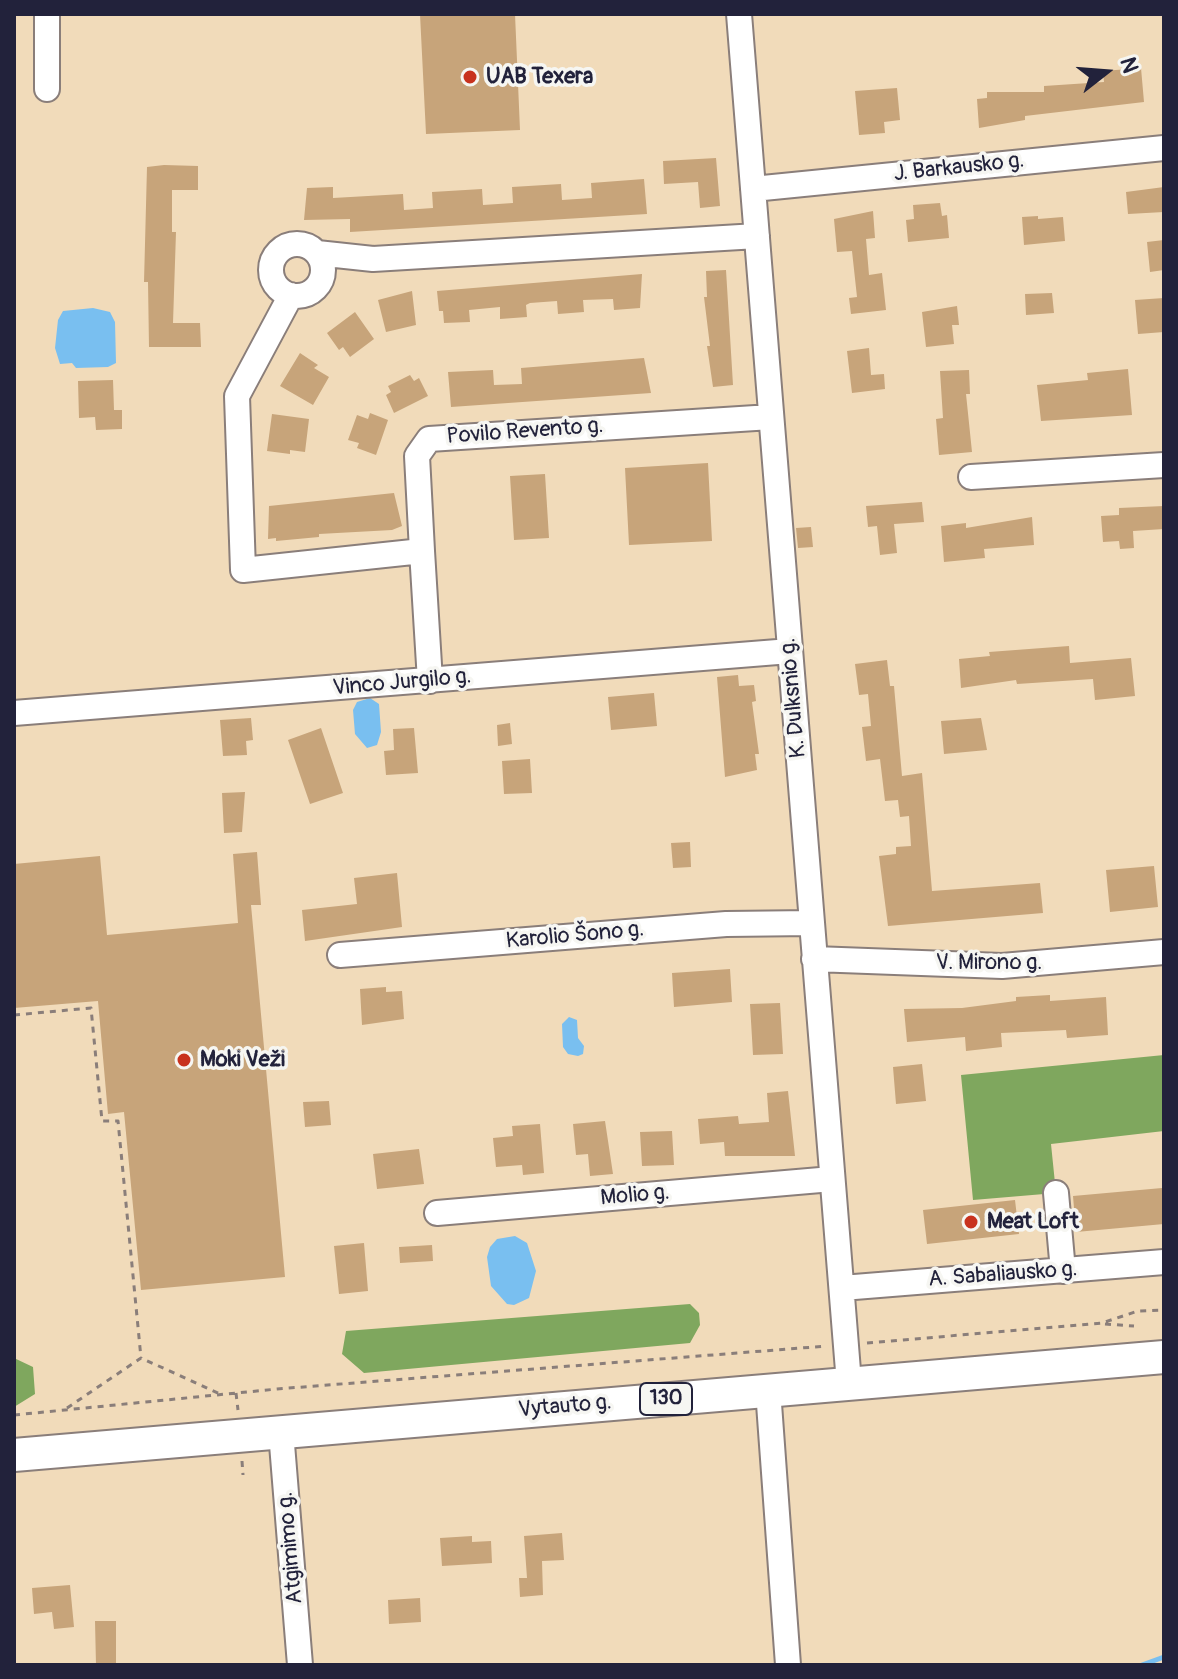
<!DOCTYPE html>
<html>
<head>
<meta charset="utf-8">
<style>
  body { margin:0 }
  #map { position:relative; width:1178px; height:1679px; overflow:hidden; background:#f1dbba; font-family:Pangolin,sans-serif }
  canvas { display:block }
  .frame { position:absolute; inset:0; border:16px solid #22223b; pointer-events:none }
  .north { position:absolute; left:1066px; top:32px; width:80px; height:80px; -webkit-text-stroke:6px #f6f6f2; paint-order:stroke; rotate:73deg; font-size:22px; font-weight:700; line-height:32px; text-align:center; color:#22223b }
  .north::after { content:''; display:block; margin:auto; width:28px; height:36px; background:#22223b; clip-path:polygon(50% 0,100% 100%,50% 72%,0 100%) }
</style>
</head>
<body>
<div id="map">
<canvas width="1178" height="1679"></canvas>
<div class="frame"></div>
<div class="north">N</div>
</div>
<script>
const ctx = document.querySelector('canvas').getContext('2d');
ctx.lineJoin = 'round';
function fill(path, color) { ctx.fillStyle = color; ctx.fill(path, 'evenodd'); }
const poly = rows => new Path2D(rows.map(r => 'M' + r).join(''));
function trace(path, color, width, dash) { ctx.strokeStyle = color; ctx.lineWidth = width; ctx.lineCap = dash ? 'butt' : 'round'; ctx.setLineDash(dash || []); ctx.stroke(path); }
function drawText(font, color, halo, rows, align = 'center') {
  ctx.font = font + ' Pangolin,sans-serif'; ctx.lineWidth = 7; ctx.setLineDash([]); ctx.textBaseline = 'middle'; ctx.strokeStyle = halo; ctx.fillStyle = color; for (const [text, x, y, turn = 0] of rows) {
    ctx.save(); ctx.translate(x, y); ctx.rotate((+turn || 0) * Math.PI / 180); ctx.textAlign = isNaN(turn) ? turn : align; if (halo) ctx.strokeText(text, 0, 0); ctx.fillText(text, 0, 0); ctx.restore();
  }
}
fill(poly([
  [1164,1055,1164,1131,1051,1144,1056,1193,973,1200,961,1075],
  [690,1304,699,1313,700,1325,690,1343,364,1373,342,1354,346,1331],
  [14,1358,33,1367,35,1394,14,1407]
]), '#7fa75e');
fill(poly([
  [93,308,110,312,115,322,116,363,108,367,76,368,72,363,60,364,55,348,58,320,63,311],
  [370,698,379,704,381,732,377,745,367,748,355,734,353,710,357,702],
  [569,1017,577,1020,578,1038,584,1046,583,1054,578,1056,568,1054,563,1047,562,1024],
  [515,1236,527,1243,536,1271,529,1298,514,1305,507,1304,491,1286,487,1257,490,1247,497,1239]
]), '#79bff0');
trace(poly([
  [1142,1665,1164,1657]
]), '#79bff0', 5);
fill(poly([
  [420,14,515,14,520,130,426,134],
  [1141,68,1144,102,1025,116,1025,120,979,128,977,99,987,98,987,92,1044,92,1044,86,1104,82,1103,71],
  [897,88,900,120,884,122,885,133,859,135,855,91],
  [716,158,720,206,700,208,698,182,664,184,663,161],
  [164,165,198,166,198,190,172,190,172,232,176,232,173,323,200,323,201,347,149,347,148,282,144,282,147,167],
  [644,179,647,214,350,232,350,219,304,220,307,188,333,187,333,198,403,194,404,210,433,208,432,192,482,189,483,205,513,203,512,187,561,184,562,200,592,198,591,183],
  [1164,187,1164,212,1128,214,1126,192],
  [940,203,942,216,947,215,949,238,908,242,906,220,914,219,913,205],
  [873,211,875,238,866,239,869,275,882,273,886,310,851,314,849,298,857,297,852,251,837,252,834,219],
  [1038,216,1038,219,1063,217,1065,241,1024,245,1022,217],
  [1164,240,1164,270,1150,272,1147,242],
  [726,270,733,385,713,387,707,346,710,346,704,297,707,297,706,271],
  [642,274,640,308,614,310,613,299,583,300,584,312,558,314,557,301,530,303,526,305,527,317,500,319,500,307,469,310,470,322,444,323,443,311,439,311,437,291],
  [412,291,416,325,386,332,378,300],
  [1052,293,1054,313,1026,315,1025,294],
  [1164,298,1164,332,1138,334,1135,300],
  [957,306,959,325,952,325,954,344,926,347,922,312],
  [355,312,374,339,350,357,343,347,339,350,327,333],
  [869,348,871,375,884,374,885,389,852,393,847,351],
  [300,353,318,365,314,368,329,377,313,405,280,386],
  [644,358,651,393,451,407,448,372,493,370,494,385,522,384,521,368],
  [1128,369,1132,415,1041,421,1037,385,1088,380,1087,373],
  [969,370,970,394,966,394,972,452,939,455,936,419,943,418,940,371],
  [410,375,414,381,419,378,428,396,394,413,386,395,391,392,388,386],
  [113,380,114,410,122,410,122,429,96,430,95,417,79,418,78,381],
  [370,413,388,420,376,455,357,448,359,443,348,440,357,415,368,419],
  [272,414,309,419,305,452,290,450,290,454,267,451],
  [708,463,712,541,629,545,625,468],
  [545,474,549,538,514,540,510,476],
  [394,493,402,526,392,530,319,534,319,537,276,541,276,538,268,539,269,506],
  [922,502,924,522,894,524,897,553,880,555,877,526,868,527,866,506],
  [1164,506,1164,529,1133,531,1134,548,1120,549,1119,541,1103,542,1101,516,1119,515,1119,508],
  [1032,517,1034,545,984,549,985,558,944,562,941,526,966,523,966,528],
  [811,527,813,547,798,548,796,528],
  [1069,646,1070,663,1131,658,1135,696,1095,700,1093,679,1017,684,1016,680,961,688,959,659,990,656,989,652],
  [887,660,890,686,894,686,902,776,922,773,932,891,1040,883,1043,913,888,926,879,856,896,854,896,847,911,846,909,816,900,817,898,800,885,801,880,759,866,761,862,727,871,726,868,694,859,695,855,664],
  [738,675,739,686,754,685,756,701,752,702,759,754,755,754,757,770,725,777,717,677],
  [654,693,657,726,611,730,608,697],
  [251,718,253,740,246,741,247,755,223,756,220,720],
  [981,718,987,750,944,754,941,721],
  [510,723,512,744,498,746,497,725],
  [321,728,343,793,310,804,288,740],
  [414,728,418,773,386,775,384,751,394,750,393,729],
  [530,759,532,793,504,794,502,761],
  [245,792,242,832,224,833,222,793],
  [690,842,691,867,673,868,671,843],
  [257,852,261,905,251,905,285,1277,141,1290,124,1112,108,1114,98,1001,14,1008,14,864,100,856,107,935,238,923,233,854],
  [1154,866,1158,907,1110,912,1106,870],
  [397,873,402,927,305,941,302,910,357,904,354,878],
  [730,969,732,1002,674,1007,672,973],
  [386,987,386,992,402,991,404,1019,362,1025,360,989],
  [1050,995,1050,1001,1106,997,1108,1035,1067,1038,1066,1030,1001,1033,1002,1047,966,1051,965,1037,907,1042,904,1009,962,1008,1016,1001,1016,997],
  [780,1003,783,1054,753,1055,750,1004],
  [922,1064,926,1101,896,1104,893,1067],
  [788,1091,795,1156,725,1156,724,1142,700,1144,698,1119,738,1116,739,1124,769,1122,767,1093],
  [329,1101,331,1125,305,1127,303,1102],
  [605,1121,613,1174,590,1176,588,1154,576,1155,573,1124],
  [540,1124,544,1173,523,1175,522,1165,496,1167,493,1138,513,1136,512,1126],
  [672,1131,674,1165,642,1166,640,1132],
  [419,1149,424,1184,377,1189,373,1154],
  [1162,1188,1164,1224,1076,1232,1073,1196],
  [1015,1200,1019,1234,927,1244,923,1210],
  [364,1243,368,1291,339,1294,334,1246],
  [432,1245,433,1261,400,1263,399,1247],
  [562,1533,564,1560,542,1561,543,1595,520,1597,519,1578,527,1578,524,1536],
  [472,1536,472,1542,491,1541,492,1563,442,1566,440,1538],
  [70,1585,74,1627,54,1629,52,1612,34,1614,32,1588],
  [420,1598,421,1622,389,1624,388,1600],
  [95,1621,116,1621,116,1665,96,1665]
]), '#c7a47a');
const minor = poly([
  [47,14,47,89],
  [739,14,849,1383],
  [753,189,1164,148],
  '271 270a26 26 0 1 1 52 0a26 26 0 1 1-52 0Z',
  [317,253,373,259,757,236],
  [291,295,237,396,243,570,422,551,417,456,429,439,771,417],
  [971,477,1164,465],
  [422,551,430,681],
  [14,713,790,651],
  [340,955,726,924,811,923],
  [814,959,1002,966,1164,952],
  [1056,1193,1063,1271],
  [437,1213,832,1179],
  [842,1288,1164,1262],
  [768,1390,788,1665],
  [281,1432,300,1665]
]);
const major = poly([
  [14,1455,1164,1357]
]);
trace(minor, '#8a7e7a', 28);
trace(major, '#8a7e7a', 36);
trace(poly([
  [14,1015,91,1008,102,1121,118,1121,141,1358],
  [1105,1324,1134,1326],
  [867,1343,1102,1323,1138,1311,1164,1310],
  [236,1393,238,1410],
  [67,1408,141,1358,220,1394],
  [14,1415,277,1389,827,1346],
  [242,1461,243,1475]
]), '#8a7e7a', 3, [6, 6]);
trace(minor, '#fff', 24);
trace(major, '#fff', 32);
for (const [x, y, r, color] of [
  [470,77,8,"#c8321e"],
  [184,1060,8,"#c8321e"],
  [971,1222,8,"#c8321e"]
]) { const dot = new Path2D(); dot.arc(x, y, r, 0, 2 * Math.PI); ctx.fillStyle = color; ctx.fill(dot); trace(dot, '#f6f6f2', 3); }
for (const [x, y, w] of [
  [666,1399,52]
]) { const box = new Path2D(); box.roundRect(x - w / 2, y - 16, w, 32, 6); ctx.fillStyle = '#f6f6f2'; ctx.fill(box); trace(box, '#22223b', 2); }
drawText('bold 20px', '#22223b', null, [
  ["130",666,1399]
]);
drawText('bold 22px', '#22223b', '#f6f6f2', [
  ["UAB Texera",486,77],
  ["Moki Veži",200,1060],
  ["Meat Loft",987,1222]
], 'left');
drawText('22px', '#22223b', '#f6f6f2', [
  ["J. Barkausko g.",959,168,-6],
  ["Povilo Revento g.",525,432,-4],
  ["Vinco Jurgilo g.",402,683,-5],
  ["K. Dulksnio g.",794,698,-95],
  ["Karolio Šono g.",575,936,-5],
  ["V. Mirono g.",989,963],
  ["Molio g.",635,1196,-5],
  ["A. Sabaliausko g.",1003,1275,-4],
  ["Vytauto g.",565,1407,-5],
  ["Atgimimo g.",291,1548,-95]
]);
</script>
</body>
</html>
